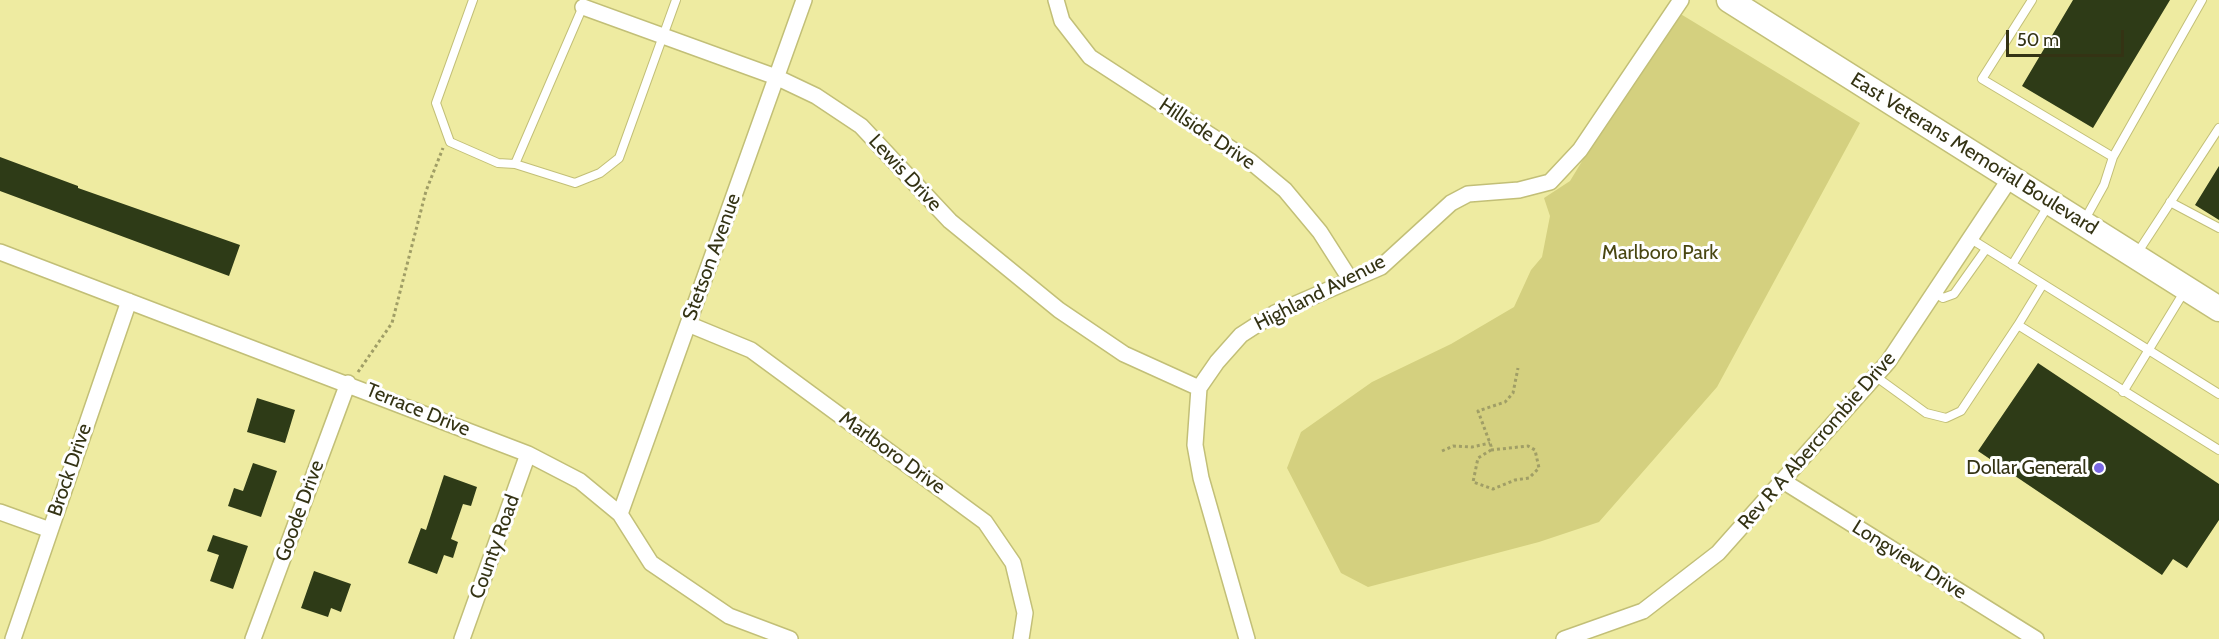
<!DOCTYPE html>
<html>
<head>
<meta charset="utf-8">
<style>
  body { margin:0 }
  #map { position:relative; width:2219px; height:639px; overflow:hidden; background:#eeeba1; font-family:Cabin,sans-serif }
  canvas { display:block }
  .scale { position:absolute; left:2006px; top:30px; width:118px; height:27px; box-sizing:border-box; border:3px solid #343314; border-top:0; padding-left:8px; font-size:18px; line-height:21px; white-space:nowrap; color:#343314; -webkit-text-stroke:4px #fff; paint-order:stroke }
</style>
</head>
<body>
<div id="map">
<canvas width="2219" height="639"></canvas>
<div class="scale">50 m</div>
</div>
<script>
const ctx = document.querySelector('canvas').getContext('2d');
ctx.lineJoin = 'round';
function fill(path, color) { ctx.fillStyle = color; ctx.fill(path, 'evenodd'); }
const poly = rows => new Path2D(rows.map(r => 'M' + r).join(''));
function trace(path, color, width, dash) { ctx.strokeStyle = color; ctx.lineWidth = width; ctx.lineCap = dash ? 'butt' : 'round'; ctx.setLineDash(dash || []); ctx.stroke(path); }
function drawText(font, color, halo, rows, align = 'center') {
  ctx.font = font + ' Cabin,sans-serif'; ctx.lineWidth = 6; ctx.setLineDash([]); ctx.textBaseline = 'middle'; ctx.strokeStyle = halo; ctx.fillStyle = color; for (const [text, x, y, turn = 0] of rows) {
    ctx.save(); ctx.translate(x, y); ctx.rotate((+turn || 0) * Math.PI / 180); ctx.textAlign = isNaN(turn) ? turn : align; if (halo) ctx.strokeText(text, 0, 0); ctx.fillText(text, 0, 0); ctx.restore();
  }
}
fill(poly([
  [1674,10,1860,123,1717,387,1599,522,1539,542,1368,587,1341,573,1287,468,1301,432,1372,382,1451,344,1514,307,1531,270,1542,257,1550,216,1544,198,1570,181]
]), '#d4d07f');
fill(poly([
  [2073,0,2170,0,2093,128,2022,86],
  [0,157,78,186,78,188,240,245,229,276,0,191],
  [2219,166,2219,220,2195,205],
  [2038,363,2219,484,2219,520,2187,568,2173,559,2162,575,1978,451],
  [257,398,295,410,285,443,247,432],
  [253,463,277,471,261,517,228,506,234,488,243,491],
  [444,475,477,487,471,506,463,504,451,539,458,542,453,558,444,555,437,574,408,563,421,528,426,530],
  [213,535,248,546,233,589,210,581,219,555,207,551],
  [314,571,351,584,341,612,331,608,328,617,301,608]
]), '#2e3b17');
const lane = poly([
  [473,0,436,103,450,142,498,163,515,164,575,183,600,173,619,158,676,0],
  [2032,0,1982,79,2113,157],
  [515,164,584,4],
  [2170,202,2219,228],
  [2084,221,2104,185,2113,157,2202,0],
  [1971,239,2219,394],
  [2136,255,2219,128],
  [2012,265,2048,206],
  [1935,293,1943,298,1954,294,1986,249],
  [2018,325,2043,284],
  [1875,376,1926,413,1946,418,1961,411,2018,325,2219,450],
  [2123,392,2184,292]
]);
const street = poly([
  [1056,0,1062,21,1090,57,1250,161,1285,190,1320,232,1350,279],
  [583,7,776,77,816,96,861,126,950,221,1059,310,1124,354,1199,388],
  [0,252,528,454,580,481,620,514,651,563,729,616,790,639],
  [688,324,751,350,985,522,1013,563,1025,613,1021,639],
  [1783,481,2036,639],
  [0,512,50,530],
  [620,514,804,0],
  [13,639,129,301],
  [253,639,348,383],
  [462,639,528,454],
  [1247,639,1201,478,1195,445,1199,388,1217,362,1241,335,1275,313,1381,267,1451,203,1468,194,1519,190,1550,182,1580,150,1681,0],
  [1564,639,1643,611,1718,553,1888,362,2011,177]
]);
const primary = poly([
  [1729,0,2219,309]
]);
trace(lane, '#c2bf77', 10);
trace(street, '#c2bf77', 18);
trace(primary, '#c2bf77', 27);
trace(poly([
  [358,372,392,323,426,191,443,148],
  [1491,450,1528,446,1535,450,1539,468,1529,478,1515,480,1493,489,1473,482,1478,458,1491,450,1491,446,1478,411,1505,402,1513,393,1518,368],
  [1442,451,1453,446,1472,447,1490,443]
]), '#a09e66', 3, [3, 3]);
trace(lane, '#fff', 8);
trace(street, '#fff', 15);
trace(primary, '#fff', 24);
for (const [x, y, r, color] of [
  [2099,468,6,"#7967e3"]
]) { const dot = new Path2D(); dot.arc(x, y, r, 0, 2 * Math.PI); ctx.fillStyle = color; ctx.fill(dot); trace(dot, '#fff', 2); }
drawText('20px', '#343314', '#fff', [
  ["Hillside Drive",1207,134,34],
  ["East Veterans Memorial Boulevard",1974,154,32],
  ["Lewis Drive",905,173,47],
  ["Stetson Avenue",712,257,-70],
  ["Highland Avenue",1320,293,-27],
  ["Terrace Drive",418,410,22],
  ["Rev R A Abercrombie Drive",1817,441,-49],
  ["Marlboro Drive",892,453,36],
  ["Brock Drive",70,470,-71],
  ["Goode Drive",300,511,-70],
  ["County Road",495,547,-70],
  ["Longview Drive",1909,560,32]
]);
drawText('20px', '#494611', '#fff', [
  ["Marlboro Park",1660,253]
]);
drawText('20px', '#343314', '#fff', [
  ["Dollar General",2087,468]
], 'right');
</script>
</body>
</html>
